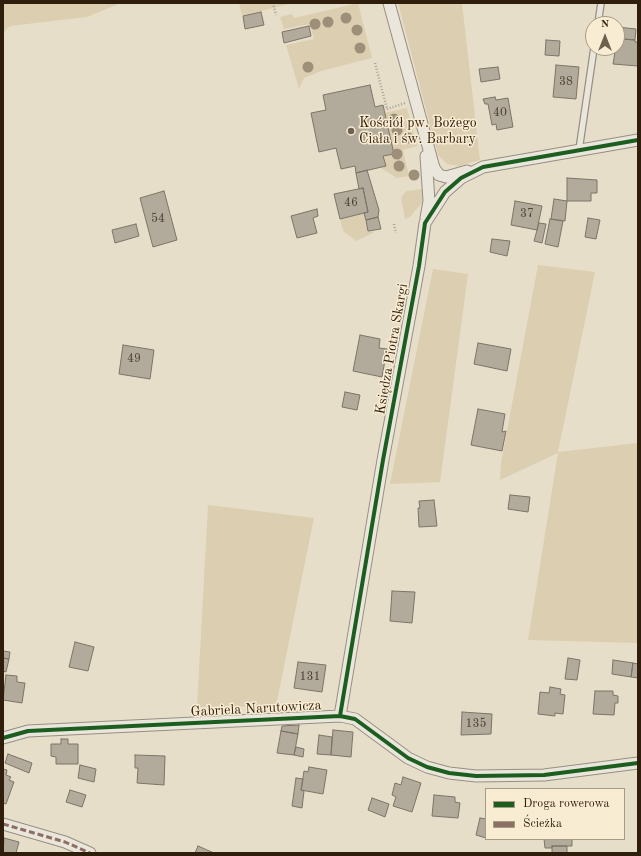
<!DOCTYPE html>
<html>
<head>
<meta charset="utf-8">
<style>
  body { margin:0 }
  #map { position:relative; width:641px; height:856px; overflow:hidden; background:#e7dec9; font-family:"Old Standard TT",serif }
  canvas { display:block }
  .frame { position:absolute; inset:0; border:4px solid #301e0d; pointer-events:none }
  .legend { position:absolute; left:485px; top:788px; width:140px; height:52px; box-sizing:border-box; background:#f8ecd3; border:1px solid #a89a84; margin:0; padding:5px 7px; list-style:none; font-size:12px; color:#301e0d }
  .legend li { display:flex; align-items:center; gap:8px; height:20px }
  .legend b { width:20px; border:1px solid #a89a84 }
  .north { position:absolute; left:585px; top:16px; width:40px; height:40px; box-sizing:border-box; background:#f8ecd3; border:1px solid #a89a84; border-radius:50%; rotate:0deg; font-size:11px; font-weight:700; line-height:16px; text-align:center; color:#301e0d }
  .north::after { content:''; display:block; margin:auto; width:14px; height:18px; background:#70614f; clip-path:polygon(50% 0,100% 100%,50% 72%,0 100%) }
</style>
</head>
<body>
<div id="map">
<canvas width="641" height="856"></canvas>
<div class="frame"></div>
<ul class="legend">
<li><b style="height:5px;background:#1b5e20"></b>Droga rowerowa</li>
<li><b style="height:5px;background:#8d6e63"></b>Ścieżka</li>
</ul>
<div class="north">N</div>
</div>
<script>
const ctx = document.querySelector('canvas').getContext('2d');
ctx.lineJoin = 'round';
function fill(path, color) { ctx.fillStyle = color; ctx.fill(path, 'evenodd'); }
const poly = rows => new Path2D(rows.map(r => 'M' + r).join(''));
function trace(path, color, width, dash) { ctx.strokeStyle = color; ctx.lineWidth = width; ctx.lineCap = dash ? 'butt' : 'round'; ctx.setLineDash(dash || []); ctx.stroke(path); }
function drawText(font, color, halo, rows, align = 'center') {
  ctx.font = font + ' "Old Standard TT",serif'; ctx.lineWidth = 3; ctx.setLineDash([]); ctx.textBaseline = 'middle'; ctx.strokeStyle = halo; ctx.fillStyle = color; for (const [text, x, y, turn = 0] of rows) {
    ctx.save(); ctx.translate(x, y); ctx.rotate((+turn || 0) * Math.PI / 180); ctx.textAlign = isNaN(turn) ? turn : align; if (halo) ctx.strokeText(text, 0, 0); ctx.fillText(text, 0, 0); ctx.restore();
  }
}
fill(poly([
  [3,3,121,3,87,17,10,26,3,33],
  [239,3,292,3,242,16],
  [358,3,372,58,321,71,304,78,299,89,286,45,314,39,310,24,284,29,280,17,292,14,294,18],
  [398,3,462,3,480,160,459,166,447,164,438,155],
  [407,108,417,146,403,150,409,176,397,178,381,168,386,166,383,156,393,154,384,113],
  [424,189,425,199,410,217,405,219,401,198,406,191],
  [364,213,368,231,372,230,373,233,356,241,343,231,340,219],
  [538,265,595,272,558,452,638,443,638,643,528,640,558,453,500,480,501,463],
  [433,269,468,274,440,482,390,484],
  [208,505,314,518,276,706,197,707]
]), '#dcceb1');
const building = poly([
  [261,12,264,25,245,29,243,16,261,12],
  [309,26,311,36,284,43,282,32,309,26],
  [617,27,636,29,635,40,623,39,623,41,617,40,617,27],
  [623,39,635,40,635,42,638,42,638,66,613,64,617,40,623,41,623,39],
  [546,40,560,41,559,56,545,55,546,40],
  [556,65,579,67,576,99,553,97,556,65],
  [498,67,500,79,481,82,479,69,498,67],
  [370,85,375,107,383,105,394,154,383,156,386,166,356,173,355,166,341,169,336,148,319,152,311,113,326,110,323,95,370,85],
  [495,97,496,100,508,98,513,127,497,130,496,124,492,125,488,104,485,104,483,99,495,97],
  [367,170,379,210,378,217,366,220,364,213,368,212,363,188,359,189,356,173,367,170],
  [567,178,597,180,597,193,591,193,591,201,567,201,567,178],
  [363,188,368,212,340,219,334,194,363,188],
  [164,191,177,240,153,247,140,198,164,191],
  [554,199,567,201,565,221,551,219,554,199],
  [515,201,542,206,537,230,511,225,515,201],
  [317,209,318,216,313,218,317,233,297,238,291,216,317,209],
  [378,217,381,229,368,231,366,220,378,217],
  [588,218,600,220,596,239,585,237,588,218],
  [550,219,563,221,558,247,545,244,550,219],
  [539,223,546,224,542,243,534,241,539,223],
  [136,224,139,236,115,243,112,230,136,224],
  [492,239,510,241,507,256,490,252,492,239],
  [360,335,380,339,379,348,387,349,382,377,353,371,360,335],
  [478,343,511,349,507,371,474,364,478,343],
  [123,345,154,350,150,379,119,374,123,345],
  [345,392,360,395,357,410,342,407,345,392],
  [478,409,505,414,502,432,506,431,502,451,471,445,478,409],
  [510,495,530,497,528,512,508,509,510,495],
  [434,500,437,526,419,527,418,508,420,508,419,501,434,500],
  [392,591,415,592,412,623,390,621,392,591],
  [75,642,94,647,88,671,69,667,75,642],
  [3,651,10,652,9,659,3,658,3,651],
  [3,658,9,659,6,672,3,671,3,658],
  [568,658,580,660,577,680,565,679,568,658],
  [613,660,633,663,631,677,612,674,613,660],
  [298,662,326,665,322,692,294,688,298,662],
  [633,663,638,664,638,678,631,677,633,663],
  [6,675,17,676,17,682,25,683,22,703,3,700,6,675],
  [550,687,561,689,560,694,565,695,563,714,555,713,555,716,538,714,540,692,549,693,550,687],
  [595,691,613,691,613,695,618,696,618,703,615,703,614,715,593,714,595,691],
  [462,712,492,714,491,734,461,735,462,712],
  [299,725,298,734,281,731,282,726,299,725],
  [333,730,353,732,351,757,331,755,333,730],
  [281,731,298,734,294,755,277,753,281,731],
  [319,735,332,737,331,755,317,754,319,735],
  [61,739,68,739,68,744,78,744,78,764,56,764,56,757,51,756,51,744,61,744,61,739],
  [296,747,304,749,303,757,294,755,296,747],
  [8,754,32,763,29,773,5,763,8,754],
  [135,755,165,756,164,785,137,783,138,768,135,768,135,755],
  [80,765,96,769,94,782,78,778,80,765],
  [309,767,327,770,323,794,301,790,304,771,308,772,309,767],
  [3,769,7,770,6,775,11,777,9,780,14,782,6,804,3,803,3,769],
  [403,777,421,783,412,812,393,806,396,797,392,795,395,783,401,785,403,777],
  [296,778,303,779,301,790,304,791,302,808,292,806,296,778],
  [70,790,86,795,82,807,66,802,70,790],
  [434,795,455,797,455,802,460,803,458,818,432,816,434,795],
  [372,798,389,804,385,817,368,810,372,798],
  [480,818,486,819,486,838,476,835,480,818],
  [4,838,19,842,16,853,3,853,4,838],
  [544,839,572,839,572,846,552,846,552,848,545,848,544,839],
  [198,846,214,853,195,853,198,846],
  [552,846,567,846,567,853,552,853,552,846]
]);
fill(building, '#b2ab9c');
trace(building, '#7c7468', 1);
const lane = poly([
  [598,24,601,3],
  [579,150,594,48]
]);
const street = poly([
  [389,3,434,168,439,175,446,177,467,171],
  [426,156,429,201,426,218],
  [340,716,383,460,419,266,425,223,445,192,461,178,483,167,638,140],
  [3,738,28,731,340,716,355,719,408,758,427,767,449,773,476,776,544,775,638,763],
  [3,824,65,842,90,853]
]);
trace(lane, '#968f81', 8);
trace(street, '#968f81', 13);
trace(poly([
  [273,3,276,15],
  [315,3,315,4],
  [375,63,387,109],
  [384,110,405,103],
  [394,224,396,233]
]), '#a7a299', 2.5, [1, 2]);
trace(lane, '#ebe6dc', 5.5);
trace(street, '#ebe6dc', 11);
trace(poly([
  [3,824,65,842,90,853]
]), '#8d6e63', 3, [6, 3]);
trace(poly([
  [340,716,383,460,419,266,425,223,445,192,461,178,483,167,638,140],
  [3,738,28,731,340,716,355,719,408,758,427,767,449,773,476,776,544,775,638,763]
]), '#1b5e20', 4);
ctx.fillStyle = '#9d8f79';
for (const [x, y] of [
  [346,18],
  [328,22],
  [315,24],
  [357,30],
  [360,48],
  [308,67],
  [394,119],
  [397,130],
  [408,138],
  [397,154],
  [399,166],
  [414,175]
]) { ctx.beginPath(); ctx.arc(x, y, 5.5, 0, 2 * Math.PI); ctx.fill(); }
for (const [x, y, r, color] of [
  [351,131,4,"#70614f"]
]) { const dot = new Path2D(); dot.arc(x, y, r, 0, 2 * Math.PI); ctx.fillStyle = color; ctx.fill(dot); trace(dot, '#f8ecd3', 1.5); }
drawText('12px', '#504131', null, [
  ["38",566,82],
  ["40",500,113],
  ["46",351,203],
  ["37",527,214],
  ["54",158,219],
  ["49",134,359],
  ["131",310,677],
  ["135",476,724]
]);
drawText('14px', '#301e0d', '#f8ecd3', [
  ["Kościół pw. Bożego",359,123],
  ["Ciała i św. Barbary",359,139]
], 'left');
drawText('14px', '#301e0d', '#f8ecd3', [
  ["Księdza Piotra Skargi",392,349,-80],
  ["Gabriela Narutowicza",256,709,-3]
]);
</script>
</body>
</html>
